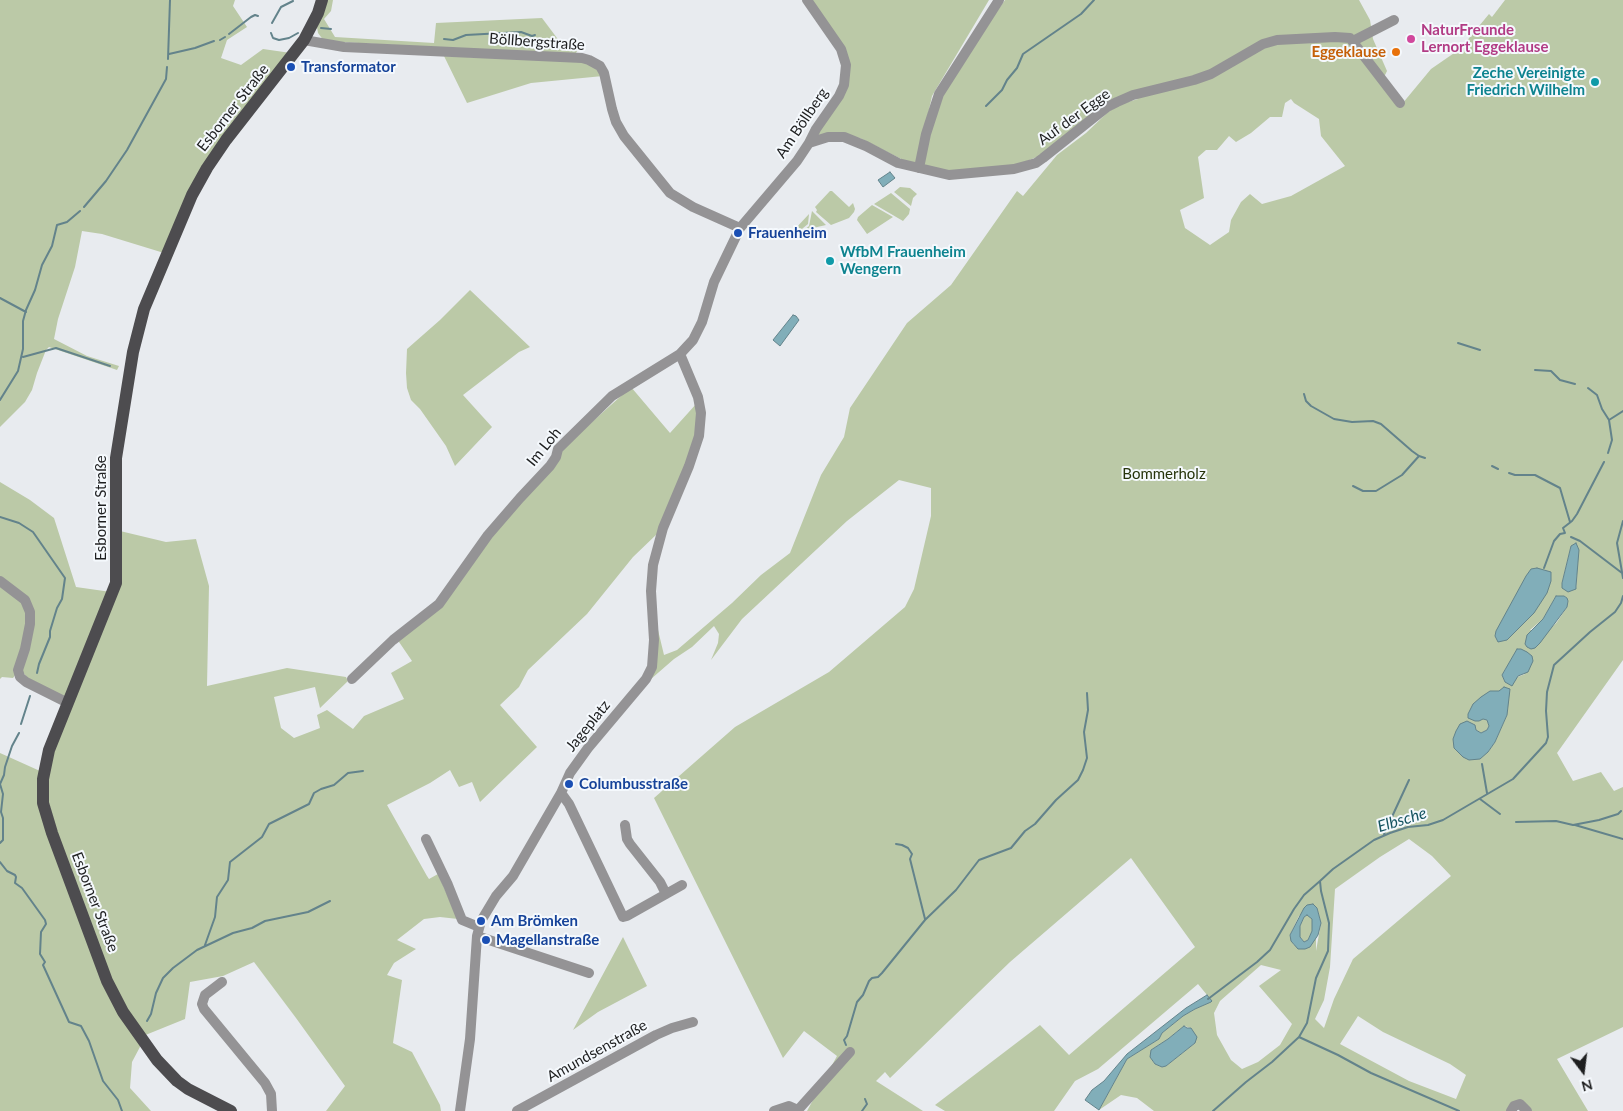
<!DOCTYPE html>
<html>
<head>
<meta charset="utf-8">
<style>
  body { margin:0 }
  #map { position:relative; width:1623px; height:1111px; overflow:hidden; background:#e8ebef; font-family:Lato,sans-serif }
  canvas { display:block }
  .north { position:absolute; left:1558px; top:1046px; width:50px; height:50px; -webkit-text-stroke:4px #f5f9fd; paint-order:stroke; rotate:165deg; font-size:14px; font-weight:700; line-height:20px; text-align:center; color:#1e1f20 }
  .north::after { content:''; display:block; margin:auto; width:18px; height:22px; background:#1e1f20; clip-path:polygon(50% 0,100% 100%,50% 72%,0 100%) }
</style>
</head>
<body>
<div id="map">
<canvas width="1623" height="1111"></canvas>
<div class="north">N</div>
</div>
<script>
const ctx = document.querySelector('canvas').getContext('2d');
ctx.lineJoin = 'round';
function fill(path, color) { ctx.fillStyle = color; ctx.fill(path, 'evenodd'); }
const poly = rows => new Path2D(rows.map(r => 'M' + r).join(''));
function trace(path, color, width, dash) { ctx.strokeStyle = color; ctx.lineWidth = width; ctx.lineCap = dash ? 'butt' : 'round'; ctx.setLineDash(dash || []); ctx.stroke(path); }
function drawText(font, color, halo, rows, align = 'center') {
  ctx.font = font + ' Lato,sans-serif'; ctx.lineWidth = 4; ctx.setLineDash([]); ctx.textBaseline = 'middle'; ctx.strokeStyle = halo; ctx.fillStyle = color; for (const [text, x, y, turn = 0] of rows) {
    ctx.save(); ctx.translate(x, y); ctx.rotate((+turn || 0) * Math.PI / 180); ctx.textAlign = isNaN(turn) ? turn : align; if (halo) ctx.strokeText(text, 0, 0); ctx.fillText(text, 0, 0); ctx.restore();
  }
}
fill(poly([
  [0,0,235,0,233,6,247,27,227,40,221,58,241,65,263,49,291,53,258,91,164,253,102,234,82,231,75,267,58,319,54,339,87,356,119,366,117,370,49,347,46,350,37,373,32,390,25,402,0,427],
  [326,0,333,0,331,11,324,19,335,37,434,43,436,23,542,18,560,42,577,51,575,55,568,55,324,41,318,33,317,27],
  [808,0,989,0,932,96,918,160,915,163,909,163,860,138,819,135,819,130,841,100,846,58],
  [1005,0,1359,0,1370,20,1373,39,1387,71,1384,77,1402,104,1431,69,1460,49,1489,14,1492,17,1505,0,1623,0,1623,660,1557,753,1573,781,1601,772,1614,791,1623,787,1623,1027,1557,1059,1588,1111,1529,1111,1523,1104,1509,1111,1154,1111,1137,1098,1121,1095,1099,1110,1127,1059,1159,1039,1162,1033,1183,1016,1195,1009,1212,1001,1198,984,1098,1069,1075,1081,1054,1111,945,1111,935,1105,1040,1025,1069,1055,1195,947,1131,858,1010,962,890,1078,885,1072,876,1081,923,1111,807,1111,837,1056,804,1031,783,1058,654,798,735,727,829,672,905,607,914,589,931,516,931,488,899,480,847,521,742,619,711,660,718,643,719,634,714,626,692,647,674,659,651,679,658,630,664,655,677,650,732,603,761,575,790,553,821,475,844,437,850,408,907,323,951,285,1017,191,1023,196,1057,155,1086,133,1108,112,1121,104,1138,99,1135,91,1039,156,1013,167,949,173,921,167,929,132,948,81],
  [1291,99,1294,103,1319,119,1321,136,1345,166,1291,196,1262,204,1250,194,1241,202,1231,220,1229,232,1210,245,1185,228,1180,210,1204,198,1198,157,1206,150,1217,150,1229,136,1236,142,1251,133,1270,117,1282,117,1285,103],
  [1571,546,1578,547,1576,589,1562,583],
  [1556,596,1564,596,1567,598,1568,601,1567,607,1557,622,1548,631,1530,630,1543,619],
  [1506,668,1525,674,1505,682,1502,675],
  [1507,715,1495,742,1488,752,1466,722,1474,725,1476,730,1481,733,1487,730,1489,726,1487,720,1483,719],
  [1409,839,1432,856,1451,876,1353,959,1334,999,1324,1028,1315,1019,1324,1000,1330,967,1335,889,1380,857],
  [1317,908,1321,923,1316,951,1316,939,1294,945,1290,935,1299,916],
  [1261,965,1281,970,1259,986,1292,1024,1280,1045,1258,1062,1242,1069,1231,1060,1217,1035,1214,1013,1220,1001],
  [1358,1016,1383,1032,1450,1064,1466,1075,1456,1099,1409,1081,1340,1044],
  [1184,1026,1191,1028,1195,1043,1166,1066,1162,1067,1155,1064,1152,1060,1151,1050,1168,1039],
  [444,56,581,62,593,65,603,76,531,83,467,103],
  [900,187,910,188,917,194,913,198,911,206,894,192],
  [830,191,832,191,849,207,853,203,855,209,854,212,849,218,831,225,816,212,817,210,815,207],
  [891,193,910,209,909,214,903,221,874,204],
  [872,205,893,217,867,234,857,220,858,217],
  [812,211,826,225,804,230,809,226],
  [809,214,808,224,797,233,796,233,795,229],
  [470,290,530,347,519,352,463,395,492,427,455,466,446,446,420,409,411,400,407,388,406,373,407,349,440,320],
  [631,387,670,433,697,403,697,434,658,533,633,557,587,614,528,670,519,687,500,705,537,747,480,802,472,782,459,787,450,770,430,783,387,805,427,876,429,879,438,874,458,919,440,917,424,919,397,940,416,949,394,963,387,975,402,980,393,1043,412,1052,440,1105,441,1111,326,1111,345,1086,296,1018,254,962,223,976,190,982,185,1019,143,1036,121,1004,63,854,47,796,51,754,117,593,120,531,166,542,196,539,209,586,207,686,287,668,346,677,348,681,320,708,315,687,274,697,281,728,294,738,320,728,317,715,327,710,353,729,364,716,404,699,391,673,412,661,397,639,421,622,563,448],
  [0,482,30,500,54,518,76,587,111,592,67,701,33,684,20,669,13,678,2,677,0,679],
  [0,753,40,771,51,840,141,1045,132,1062,130,1088,151,1111,0,1111],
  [1307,915,1310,916,1312,919,1312,931,1308,940,1304,942,1300,937,1300,926,1304,917],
  [623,937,647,986,598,1012,573,1030]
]), '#bbc9a7');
const water = poly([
  [890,172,895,178,883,187,878,180,890,172],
  [793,315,796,316,799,320,780,346,773,340,793,315],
  [1576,543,1579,550,1576,586,1576,589,1568,592,1562,588,1562,583,1571,546,1576,543],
  [1537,568,1551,572,1551,581,1547,593,1534,613,1507,640,1498,642,1495,636,1496,631,1526,576,1531,569,1537,568],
  [1556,596,1564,596,1567,598,1568,601,1567,607,1540,643,1535,648,1531,649,1527,647,1525,644,1527,635,1543,619,1556,596],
  [1517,649,1521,649,1527,652,1532,656,1533,661,1528,672,1518,676,1512,686,1505,682,1502,675,1517,649],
  [1504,687,1510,689,1507,715,1495,742,1488,752,1480,759,1469,760,1463,757,1454,748,1453,739,1456,731,1460,724,1467,721,1475,725,1476,730,1481,733,1487,730,1489,726,1487,720,1483,719,1479,721,1475,721,1468,718,1468,714,1473,704,1481,697,1490,691,1499,691,1504,687],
  [1313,904,1317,908,1321,923,1318,935,1310,947,1305,949,1298,949,1291,941,1290,935,1304,908,1307,905,1313,904],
  [1307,915,1312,919,1312,931,1308,940,1304,942,1300,937,1300,926,1304,917,1307,915],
  [1207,995,1212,1001,1211,1002,1195,1009,1183,1016,1162,1033,1159,1039,1127,1059,1099,1110,1085,1100,1092,1090,1104,1081,1127,1054,1186,1008,1207,995],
  [1184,1026,1187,1028,1191,1028,1197,1037,1195,1043,1166,1066,1162,1067,1155,1064,1150,1057,1151,1050,1168,1039,1184,1026]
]);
fill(water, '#81aeb9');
trace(water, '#63838b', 1);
trace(poly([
  [272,23,281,7,293,1],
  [321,28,331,29],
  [271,33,273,38,279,40,289,38,298,33],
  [229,34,251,17,255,15,258,16],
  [444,39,453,40,466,35,521,32,532,36,535,35],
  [220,40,225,37],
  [169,54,195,48,214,41],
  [168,59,170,0],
  [986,106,1002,90,1007,80,1017,68,1023,54,1081,14,1094,0],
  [84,207,106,181,127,150,166,79,167,67],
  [0,298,26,312],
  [1458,343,1480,350],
  [23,357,56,348,110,366],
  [1535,370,1551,371,1560,380,1575,384],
  [1588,388,1597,395,1602,409,1609,420],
  [1304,394,1306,401,1311,406,1334,419,1352,422,1373,421,1381,424,1412,451,1419,456,1425,458],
  [0,400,18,371,23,349,23,321,26,310,35,290,42,265,52,246,57,225,67,222,80,211],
  [1608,453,1612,440,1609,420,1623,411],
  [1492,466,1498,469],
  [1509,473,1515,475,1535,475,1560,488,1570,522],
  [1353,486,1363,491,1376,491,1402,475,1419,456],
  [0,517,19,523,33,532,65,578,62,599,57,608,50,631,50,637,39,664,37,673],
  [1623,521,1617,543,1623,578],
  [1571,537,1580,541,1622,573],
  [1544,568,1554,541,1560,534,1565,533,1563,528,1572,521,1577,514,1604,462],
  [21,724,30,696],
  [1482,764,1487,793],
  [1480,799,1500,814],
  [1516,822,1556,821,1573,825,1599,820,1618,814,1621,811],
  [1575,825,1623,839],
  [1384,834,1409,780],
  [0,843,3,840,3,818,1,812,3,794,0,784,4,775,5,767,12,746,19,733],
  [896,844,902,845,908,848,912,854,910,859,925,919],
  [0,862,7,871,15,875,16,877,15,883,22,888,45,920,46,924,41,932,40,954,45,962,43,965,69,1022,81,1026,89,1041,103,1081,118,1100,122,1111],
  [205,945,215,917,217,897,228,880,230,862,262,837,269,824,309,804,314,793,321,789,334,785,348,773,363,771],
  [1208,999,1257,962,1270,950,1294,909,1304,895,1320,881],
  [147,1021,151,1014,156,993,163,978,173,968,197,950,233,933,252,928,265,921,308,912,330,901],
  [1299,1037,1338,1055,1371,1073,1459,1111],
  [846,1045,844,1040,847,1036,857,1002,863,995,869,981,872,978,878,977,882,973,925,920,956,890,979,860,1011,848,1025,831,1035,824,1056,800,1078,780,1083,770,1087,758,1084,732,1088,710,1087,693],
  [862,1111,867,1104,865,1099],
  [1213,1111,1246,1082,1272,1062,1299,1037,1307,1023,1316,978,1328,951,1329,923,1321,891,1320,881,1333,869,1374,840,1390,833,1408,827,1428,825,1443,820,1513,779,1546,743,1548,737,1546,711,1547,692,1554,665,1590,632,1615,612,1621,603,1623,596]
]), '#63838b', 2);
trace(poly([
  [304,40,344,47,582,58,589,60,600,66,604,73,612,109,616,122,624,136,670,193,693,207,740,228],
  [1353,41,1394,20],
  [809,143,828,137,844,137,866,146,898,163,949,175,1014,169,1036,163,1043,158,1107,107,1117,102,1133,95,1194,80,1211,74,1263,44,1277,40,1335,37,1350,38,1400,103],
  [919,168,926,134,939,94,999,0],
  [0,581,25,600,30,612,30,624,25,649,18,670,20,677,26,682,68,703],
  [352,679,393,640,439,604,488,535,520,498,550,466,556,457,558,449,612,396,680,354,693,340,702,322,714,282,740,228,797,161,809,143,816,129,839,96,844,85,846,65,841,49,807,0],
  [561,793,569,804,623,917,627,916,682,885],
  [625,825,627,839,630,844,660,882,666,894],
  [426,839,448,885,462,920,479,927],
  [477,936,589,973],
  [222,982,205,995,202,1004,204,1009,265,1083,271,1094,272,1111],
  [460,1111,470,1039,477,936,481,921,496,896,513,876,561,793,570,773,588,748,646,679,652,667,654,640,651,591,653,565,663,528,689,466,699,436,701,413,698,397,680,354],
  [517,1111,656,1035,672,1028,693,1022],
  [774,1111,789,1106,798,1110],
  [797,1111,850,1052],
  [1511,1111,1514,1106,1520,1104,1527,1111]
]), '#949395', 10);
trace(poly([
  [231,1111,188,1089,177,1081,157,1060,123,1012,107,981,52,833,43,803,43,779,49,750,116,583,116,458,133,352,144,309,192,195,207,168,226,140,304,40,318,13,322,0]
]), '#4d4c4f', 12);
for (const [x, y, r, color] of [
  [1411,39,5,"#d1479c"],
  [1396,52,5,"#e8710a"],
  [291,67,5,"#1a4fb4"],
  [1595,82,5,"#0f9aa8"],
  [738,233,5,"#1a4fb4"],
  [830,261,5,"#0f9aa8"],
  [569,784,5,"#1a4fb4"],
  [481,921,5,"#1a4fb4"],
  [486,940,5,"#1a4fb4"]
]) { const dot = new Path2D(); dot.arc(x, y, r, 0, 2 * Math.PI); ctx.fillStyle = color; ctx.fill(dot); trace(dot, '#f5f9fd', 2); }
drawText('bold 15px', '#b23c85', '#f5f9fd', [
  ["NaturFreunde",1421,30],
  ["Lernort Eggeklause",1421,47]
], 'left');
drawText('15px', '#1e1f20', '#f5f9fd', [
  ["Böllbergstraße",537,42,4],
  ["Esborner Straße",233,108,-52],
  ["Auf der Egge",1074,117,-36],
  ["Am Böllberg",802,123,-56],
  ["Im Loh",544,447,-51],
  ["Esborner Straße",101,508,-90],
  ["Jageplatz",588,726,-51],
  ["Esborner Straße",95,902,69],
  ["Amundsenstraße",597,1051,-29]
]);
drawText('bold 15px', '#c56008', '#f5f9fd', [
  ["Eggeklause",1386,52]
], 'right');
drawText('bold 15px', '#164399', '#f5f9fd', [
  ["Transformator",301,67],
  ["Frauenheim",748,233],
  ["Columbusstraße",579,784],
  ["Am Brömken",491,921],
  ["Magellanstraße",496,940]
], 'left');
drawText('bold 15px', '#0d838f', '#f5f9fd', [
  ["Zeche Vereinigte",1585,73],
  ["Friedrich Wilhelm",1585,90],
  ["WfbM Frauenheim",840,252,"left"],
  ["Wengern",840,269,"left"]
], 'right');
drawText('15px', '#25330a', '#f5f9fd', [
  ["Bommerholz",1164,474]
]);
drawText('italic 16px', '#145360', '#f5f9fd', [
  ["Elbsche",1402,820,-17]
]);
</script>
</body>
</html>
